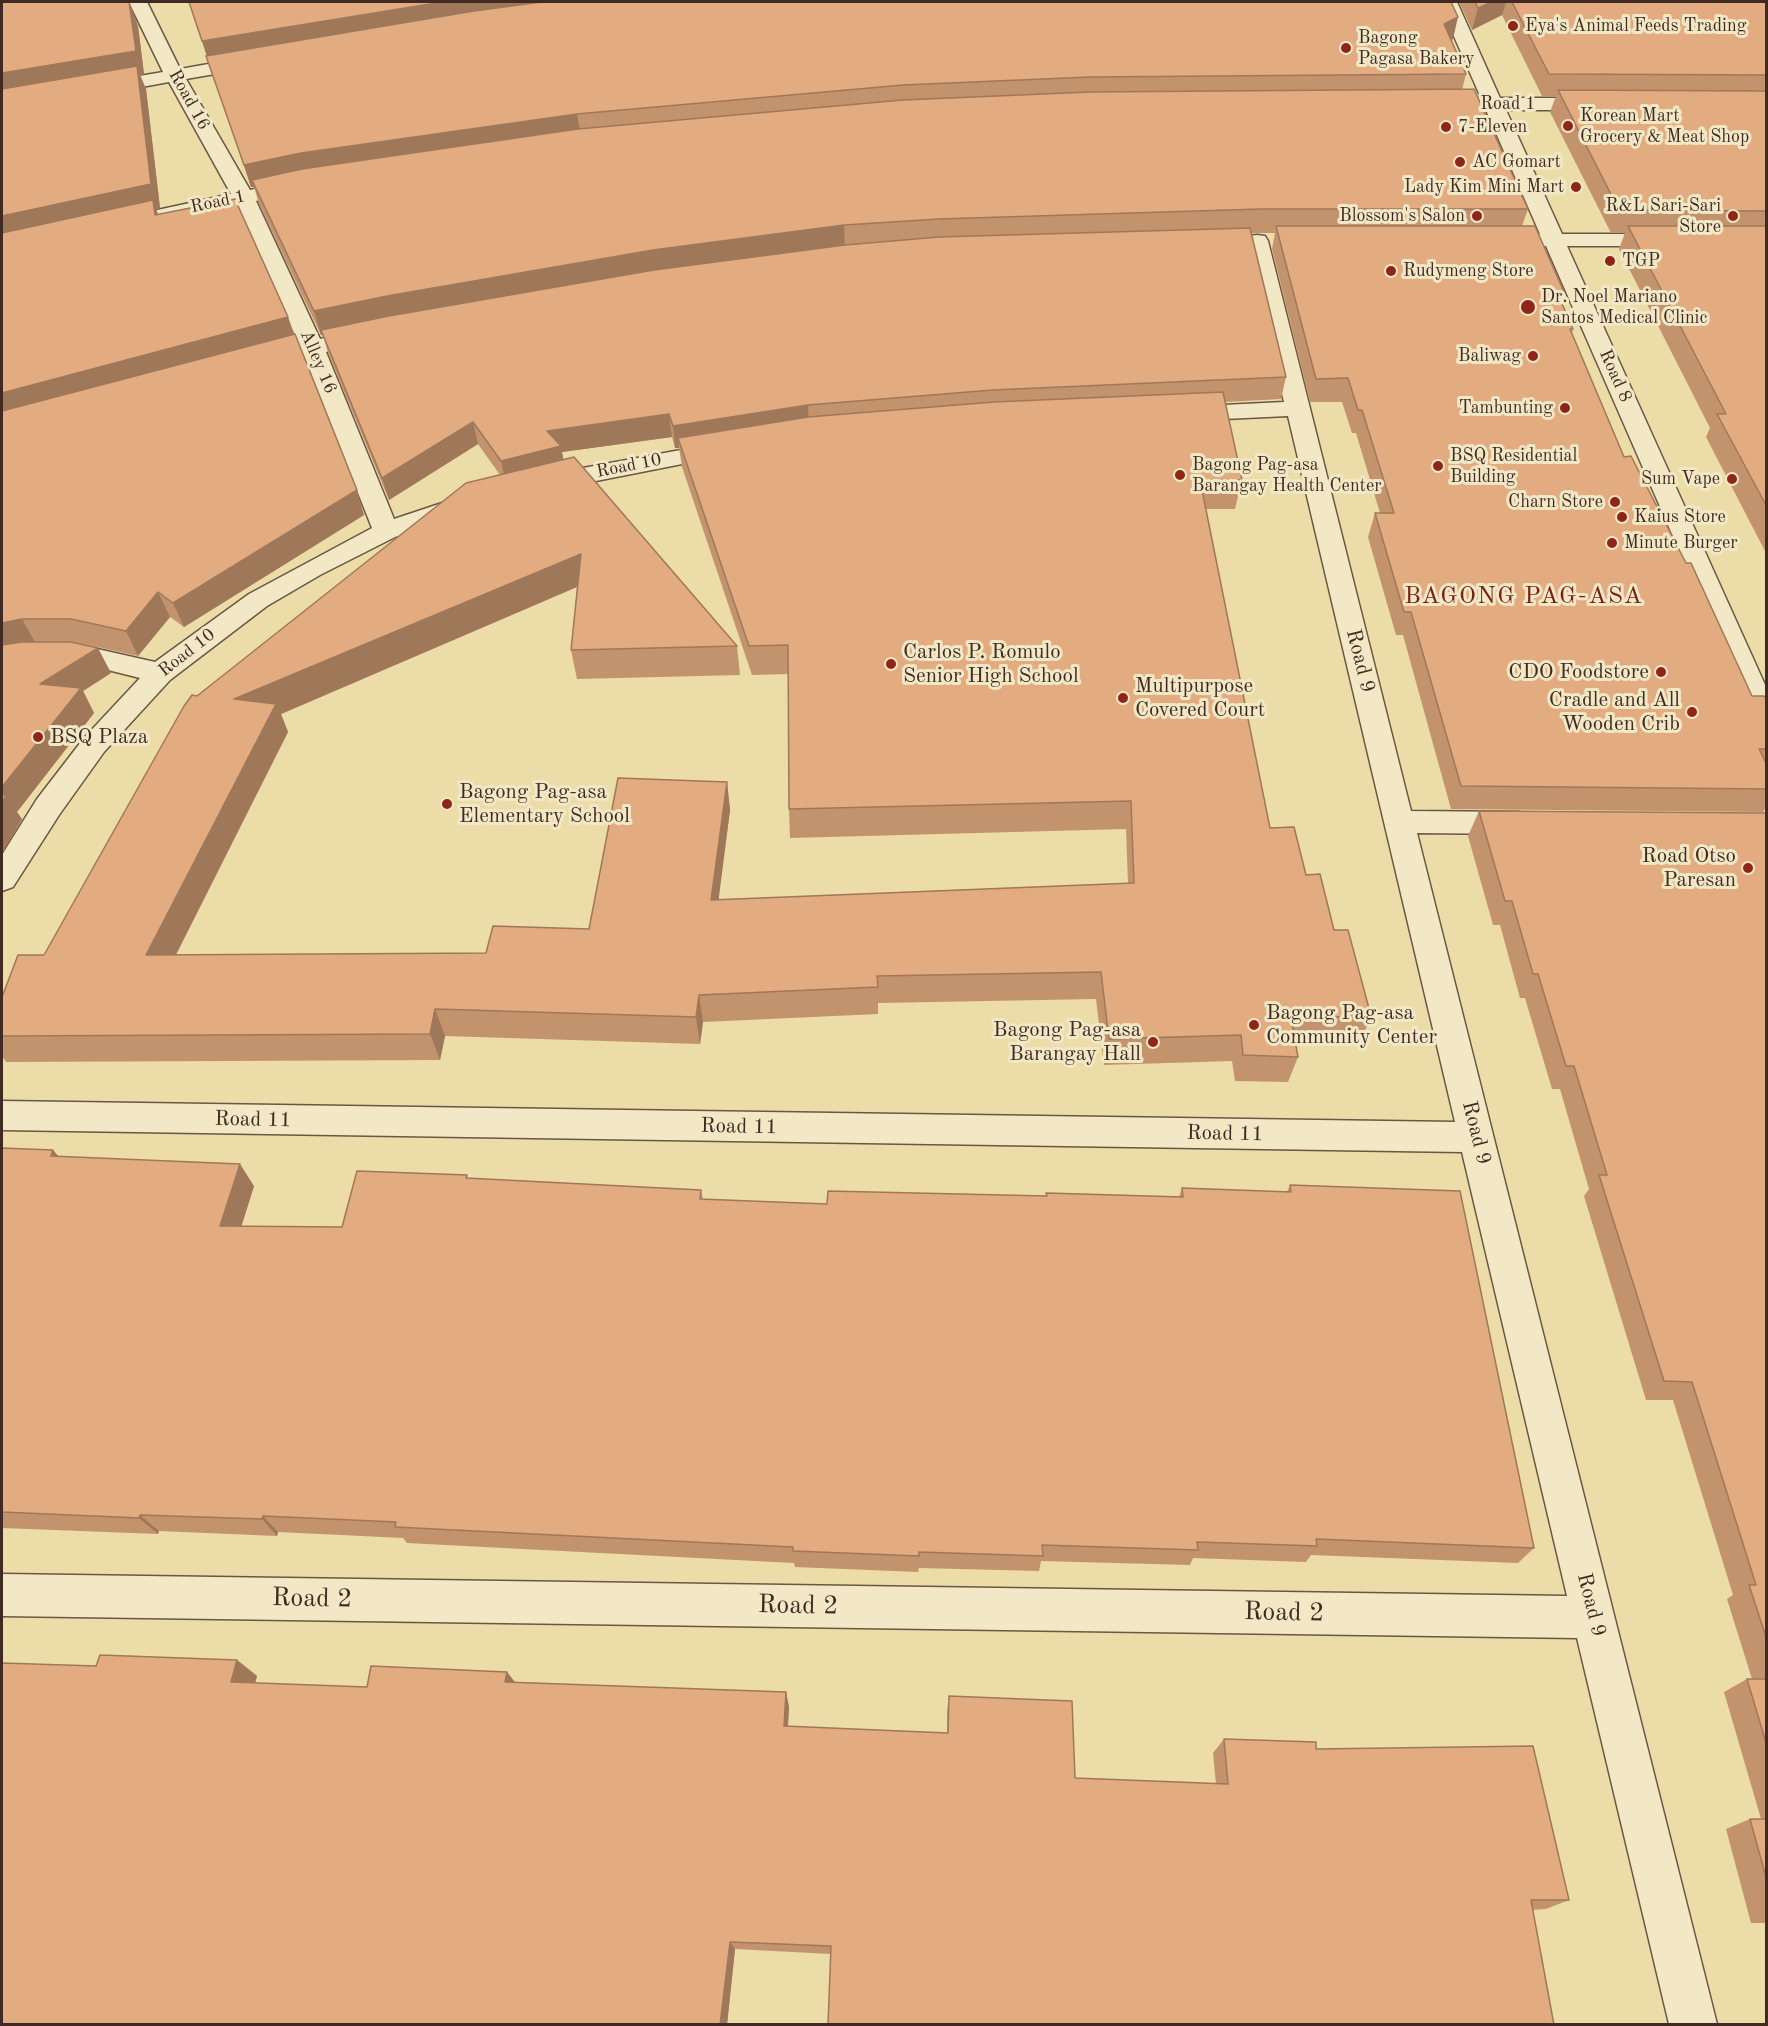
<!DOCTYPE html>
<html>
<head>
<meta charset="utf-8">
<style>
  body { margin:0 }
  #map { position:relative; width:1768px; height:2026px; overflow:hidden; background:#ebdca8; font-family:"Old Standard TT",serif }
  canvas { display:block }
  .frame { position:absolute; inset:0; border:3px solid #402a23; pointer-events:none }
</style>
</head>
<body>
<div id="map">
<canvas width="1768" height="2026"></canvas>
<div class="frame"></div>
</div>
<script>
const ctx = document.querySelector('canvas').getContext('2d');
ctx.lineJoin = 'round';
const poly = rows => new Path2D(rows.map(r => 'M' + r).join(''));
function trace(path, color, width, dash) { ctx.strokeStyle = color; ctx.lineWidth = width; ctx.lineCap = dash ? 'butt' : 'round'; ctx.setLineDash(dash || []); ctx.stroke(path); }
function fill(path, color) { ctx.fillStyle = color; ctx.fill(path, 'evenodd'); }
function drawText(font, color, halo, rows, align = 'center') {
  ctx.font = font + ' "Old Standard TT",serif'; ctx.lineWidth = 6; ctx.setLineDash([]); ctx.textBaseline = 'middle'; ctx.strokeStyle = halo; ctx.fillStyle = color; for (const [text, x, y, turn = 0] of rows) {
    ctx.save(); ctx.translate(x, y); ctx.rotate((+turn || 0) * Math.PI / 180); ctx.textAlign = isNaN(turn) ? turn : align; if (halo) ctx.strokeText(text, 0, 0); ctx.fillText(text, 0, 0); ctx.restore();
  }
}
const minor = poly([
  [129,2,147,2,180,69,254,56,261,58,263,62,261,66,186,79,250,190,301,179,308,181,311,185,308,189,256,201,320,339,368,328,376,330,379,335,376,340,326,352,394,519,463,496,472,498,476,504,472,510,395,537,320,575,267,606,170,680,104,752,59,815,13,887,2,891,2,855,37,799,84,738,140,678,84,664,36,664,2,670,2,652,36,646,84,646,155,662,249,594,372,528,304,357,258,368,250,366,246,361,250,356,299,344,237,205,146,224,139,222,135,218,139,214,231,194,169,82,98,95,88,89,98,83,163,72,129,2],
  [1439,2,1457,2,1500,98,1599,98,1609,104,1599,110,1506,110,1562,234,1667,234,1675,235,1678,240,1675,245,1667,246,1567,246,1766,687,1766,727,1756,724,1752,717,1546,246,1496,246,1488,245,1485,240,1488,235,1496,234,1540,234,1486,110,1434,110,1424,104,1434,98,1481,98,1439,2],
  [1257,235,1265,236,1268,241,1411,811,1519,812,1530,815,1534,823,1530,831,1519,834,1417,833,1717,2024,1669,2024,1577,1638,2,1616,2,1574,1567,1596,1462,1152,2,1130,2,1101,1455,1122,1288,416,1182,421,1174,419,1170,414,1174,409,1182,407,1284,402,1246,241,1249,236,1257,235],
  [724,442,733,444,736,449,733,454,545,491,536,488,532,483,536,478,545,475,724,442]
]);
trace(minor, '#6b5644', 3);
fill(minor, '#f2e8c6');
fill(poly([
  [2,2,138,26,144,74,140,75,146,89,160,208,156,209,158,214,288,317,294,334,364,515,184,627,170,617,138,656,84,644,79,644,111,673,83,691,94,713,17,812,22,819,2,853],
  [189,2,1453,39,1451,40,1466,74,1462,90,1528,209,1522,226,1564,292,1561,301,1573,329,1572,333,1624,457,1752,696,1767,699,1767,806,1763,812,1451,809,1403,635,1396,635,1368,537,1375,513,1380,513,1356,433,1352,433,1342,402,1310,402,1272,249,1275,233,1251,233,1286,377,1281,399,1225,402,1242,480,1235,509,1206,509,1270,828,1306,875,1334,930,1371,1016,1360,1043,1296,1044,1298,1057,1288,1082,1235,1081,1232,1061,1104,1065,1096,999,878,1003,878,1014,703,1022,700,1044,445,1036,440,1060,6,1062,2,1056,2,997,44,955,197,696,500,475,478,444,389,500,328,353,323,335,321,335,259,204,254,187,251,187],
  [672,437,675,448,679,448,682,467,752,675,788,674,789,809,790,838,1126,829,1128,883,718,900,730,810,727,782,589,929,486,953,176,955,288,732,281,714,577,587,571,650,577,679,740,675,737,646,563,459,562,452],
  [1459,2,1767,2,1767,555,1706,437,1710,428,1619,249,1625,233,1611,233,1550,112,1556,96,1542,96,1502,15,1472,30],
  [1479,811,1767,813,1767,1923,1751,1923,1726,1829,1750,1819,1761,1819,1724,1692,1747,1679,1752,1679,1727,1599,1733,1595,1673,1400,1646,1400,1584,1196,1589,1189,1560,1089,1552,1089,1525,998,1520,998,1500,925,1493,925,1468,836],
  [2,1148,53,1150,58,1156,254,1186,241,1226,342,1227,467,1175,468,1178,701,1190,703,1199,827,1204,1046,1196,1046,1193,1179,1197,1182,1188,1287,1192,1290,1185,1534,1548,1518,1563,1311,1555,1306,1562,1193,1558,1190,1565,1041,1561,1039,1571,919,1568,918,1572,795,1567,794,1563,407,1543,403,1538,278,1532,277,1536,159,1531,158,1534,2,1528],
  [237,1660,257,1676,255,1683,367,1687,515,1682,786,1692,789,1707,788,1726,947,1733,947,1711,949,1696,1075,1778,1216,1784,1213,1753,1224,1739,1316,1749,1569,1900,1546,1909,831,1954,735,1949,727,2025,2,2025,96,1666]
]), '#c3936e');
fill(poly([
  [442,2,596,2,209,63,202,41],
  [1492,2,1506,2,1502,15,1472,30,1478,8],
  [130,3,138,26,144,74,140,75,146,89,160,208,156,209,162,225,2,243,2,73],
  [1458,17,1453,39,1438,45,1444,24],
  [577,114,581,136,252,180,254,187,251,187,244,165,301,153],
  [844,225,845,249,321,330,323,335,321,335,314,311,387,296,653,250],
  [288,317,296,342,2,421,2,393],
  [808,405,809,428,678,438,679,448,675,448,673,426],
  [669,414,672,437,562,452,565,469,506,483,501,461,547,431],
  [473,422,478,444,389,500,382,478],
  [357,490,364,515,184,627,173,603],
  [581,554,586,583,281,714,288,732,162,982,146,955,234,699],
  [158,592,170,617,138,656,126,631],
  [22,619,36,644,2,650,2,623],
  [98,648,111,673,83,691,94,713,17,812,22,819,2,853,2,787,40,684],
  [727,782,730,810,715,928,711,900],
  [699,995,703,1022,700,1044,696,1017],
  [435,1009,445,1036,440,1060,430,1034],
  [53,1150,71,1172,51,1156],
  [240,1164,254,1186,235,1247,220,1226],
  [140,1515,159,1531,158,1534,139,1518],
  [263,1516,278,1532,277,1536,262,1519],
  [237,1660,257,1676,251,1698,231,1682],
  [507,1672,519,1687,505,1682],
  [786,1692,789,1707,787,1740,784,1726],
  [730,1942,735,1949,727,2025,720,2025]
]), '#9f785a');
const building = poly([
  [2,2,129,2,136,51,2,73,2,2],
  [189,2,442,2,202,41,189,2],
  [542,2,1451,2,1458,17,1444,24,1466,74,1090,77,903,85,577,114,301,153,244,165,206,56,474,11,542,2],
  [1475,2,1492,2,1478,8,1475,2],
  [1512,2,1767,2,1767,75,1549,74,1512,2],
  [137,66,151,184,2,216,2,89,137,66],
  [1474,89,1528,209,1261,209,939,219,844,225,653,250,387,296,314,311,252,180,302,169,578,129,903,100,1090,92,1474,89],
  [1558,90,1767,91,1767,211,1619,210,1558,90],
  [235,199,288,317,2,393,2,233,153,200,155,215,235,199],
  [1276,226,1535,226,1564,292,1557,292,1573,329,1570,329,1624,457,1631,456,1686,563,1691,563,1752,696,1764,696,1767,699,1767,749,1759,749,1767,765,1767,789,1461,786,1411,612,1404,612,1375,513,1394,513,1362,410,1358,410,1348,378,1316,379,1276,226],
  [1628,226,1767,226,1767,507,1717,414,1726,414,1628,226],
  [1250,228,1286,377,993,390,808,405,673,426,669,414,547,431,561,446,501,461,473,422,382,478,321,330,389,316,654,270,845,245,939,237,1250,228],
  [295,334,357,490,173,603,158,592,126,631,71,619,22,619,2,623,2,411,295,334],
  [1223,392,1242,480,1200,480,1270,828,1294,827,1306,875,1320,874,1334,930,1348,930,1371,1016,1291,1018,1298,1057,1243,1055,1241,1035,1109,1039,1101,972,877,976,878,987,699,995,696,1017,435,1009,430,1034,2,1036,2,997,18,955,44,955,184,706,192,695,197,696,466,483,574,457,737,646,571,650,581,554,234,699,276,704,146,955,486,953,493,926,589,929,618,778,727,782,711,900,1134,883,1131,801,789,809,788,645,749,646,678,438,808,417,994,402,1223,392],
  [22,642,71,642,98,648,40,684,81,688,2,787,2,645,22,642],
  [2,795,6,795,2,803,2,795],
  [1479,811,1767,813,1767,1640,1749,1585,1756,1585,1692,1382,1664,1381,1599,1175,1607,1175,1574,1066,1566,1066,1538,974,1533,974,1512,901,1505,901,1479,811],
  [2,1148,53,1150,51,1156,240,1164,220,1226,342,1227,357,1171,467,1175,466,1178,701,1190,700,1199,827,1204,828,1191,1047,1196,1046,1193,1183,1197,1182,1188,1291,1192,1290,1185,1460,1191,1534,1548,1316,1539,1317,1546,1197,1542,1198,1550,1042,1545,1043,1556,919,1552,919,1556,793,1551,793,1547,395,1527,396,1522,263,1516,262,1519,140,1515,139,1518,2,1512,2,1148],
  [100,1655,237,1660,231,1682,367,1687,371,1666,507,1672,505,1682,786,1692,784,1726,948,1733,949,1696,1072,1701,1075,1778,1228,1784,1224,1739,1316,1742,1316,1749,1533,1746,1569,1900,1531,1900,1554,2025,828,2025,831,1946,730,1942,720,2025,2,2025,2,1663,96,1666,100,1655],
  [1747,1679,1767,1679,1767,1746,1747,1679],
  [1750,1819,1767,1819,1767,1881,1750,1819]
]);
fill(building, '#e3ab80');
trace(building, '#9f785a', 1.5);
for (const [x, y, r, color] of [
  [1513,26,6,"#8f2418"],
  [1346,48,6,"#8f2418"],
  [1568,126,6,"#8f2418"],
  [1446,127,6,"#8f2418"],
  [1460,162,6,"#8f2418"],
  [1576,187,6,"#8f2418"],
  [1477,216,6,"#8f2418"],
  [1733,216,6,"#8f2418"],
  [1610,261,6,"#8f2418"],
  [1391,271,6,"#8f2418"],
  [1528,307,8,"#8f2418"],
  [1533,356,6,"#8f2418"],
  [1565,408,6,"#8f2418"],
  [1438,466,6,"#8f2418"],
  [1180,475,6,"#8f2418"],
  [1732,479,6,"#8f2418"],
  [1615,502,6,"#8f2418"],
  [1622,517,6,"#8f2418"],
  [1612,543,6,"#8f2418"],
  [891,664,6,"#8f2418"],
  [1661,672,6,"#8f2418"],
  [1123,698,6,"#8f2418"],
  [1692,712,6,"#8f2418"],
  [38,737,6,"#8f2418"],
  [447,804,6,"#8f2418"],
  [1748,868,6,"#8f2418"],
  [1254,1025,6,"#8f2418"],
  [1153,1042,6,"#8f2418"]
]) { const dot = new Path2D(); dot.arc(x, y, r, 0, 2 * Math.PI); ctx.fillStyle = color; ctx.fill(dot); trace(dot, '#f2e8c6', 2); }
drawText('18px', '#402a23', '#f2e8c6', [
  ["Eya's Animal Feeds Trading",1525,26],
  ["Bagong",1358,38],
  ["Pagasa Bakery",1358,59],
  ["Korean Mart",1580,116],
  ["Grocery & Meat Shop",1580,137],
  ["7-Eleven",1458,127],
  ["AC Gomart",1472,162],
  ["Lady Kim Mini Mart",1564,187,"right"],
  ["R&L Sari-Sari",1721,206,"right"],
  ["Store",1721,227,"right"],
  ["Blossom's Salon",1465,216,"right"],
  ["TGP",1622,261],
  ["Rudymeng Store",1403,271],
  ["Dr. Noel Mariano",1541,297],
  ["Santos Medical Clinic",1541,318],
  ["Baliwag",1521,356,"right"],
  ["Tambunting",1553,408,"right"],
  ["BSQ Residential",1450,456],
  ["Building",1450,477],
  ["Bagong Pag-asa",1192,465],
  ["Barangay Health Center",1192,486],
  ["Sum Vape",1720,479,"right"],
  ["Charn Store",1603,502,"right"],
  ["Kaius Store",1634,517],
  ["Minute Burger",1624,543]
], 'left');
drawText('18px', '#402a23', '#f2e8c6', [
  ["Road 16",189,100,61],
  ["Road 1",1508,104],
  ["Road 1",218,202,-12],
  ["Alley 16",318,362,67],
  ["Road 8",1615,376,66],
  ["Road 10",629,466,-11],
  ["Road 10",187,653,-38]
]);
drawText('21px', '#402a23', '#f2e8c6', [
  ["Carlos P. Romulo",903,652],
  ["Senior High School",903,676],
  ["CDO Foodstore",1649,672,"right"],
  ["Multipurpose",1135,686],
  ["Covered Court",1135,710],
  ["Cradle and All",1680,700,"right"],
  ["Wooden Crib",1680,724,"right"],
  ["BSQ Plaza",50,737],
  ["Bagong Pag-asa",459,792],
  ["Elementary School",459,816],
  ["Road Otso",1736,856,"right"],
  ["Paresan",1736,880,"right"],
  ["Bagong Pag-asa",1266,1013],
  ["Community Center",1266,1037],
  ["Bagong Pag-asa",1141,1030,"right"],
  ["Barangay Hall",1141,1054,"right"]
], 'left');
drawText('21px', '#402a23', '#f2e8c6', [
  ["Road 9",1360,661,76],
  ["Road 11",253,1120,1],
  ["Road 11",739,1127,1],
  ["Road 9",1476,1133,76],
  ["Road 11",1225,1134,1],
  ["Road 9",1591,1605,76]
]);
ctx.letterSpacing = '1.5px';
drawText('24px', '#7a1f14', '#f2e8c6', [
  ["BAGONG PAG-ASA",1524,597]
]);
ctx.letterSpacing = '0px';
drawText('26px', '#402a23', '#f2e8c6', [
  ["Road 2",312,1599,1],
  ["Road 2",798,1606,1],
  ["Road 2",1284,1613,1]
]);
</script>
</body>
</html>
